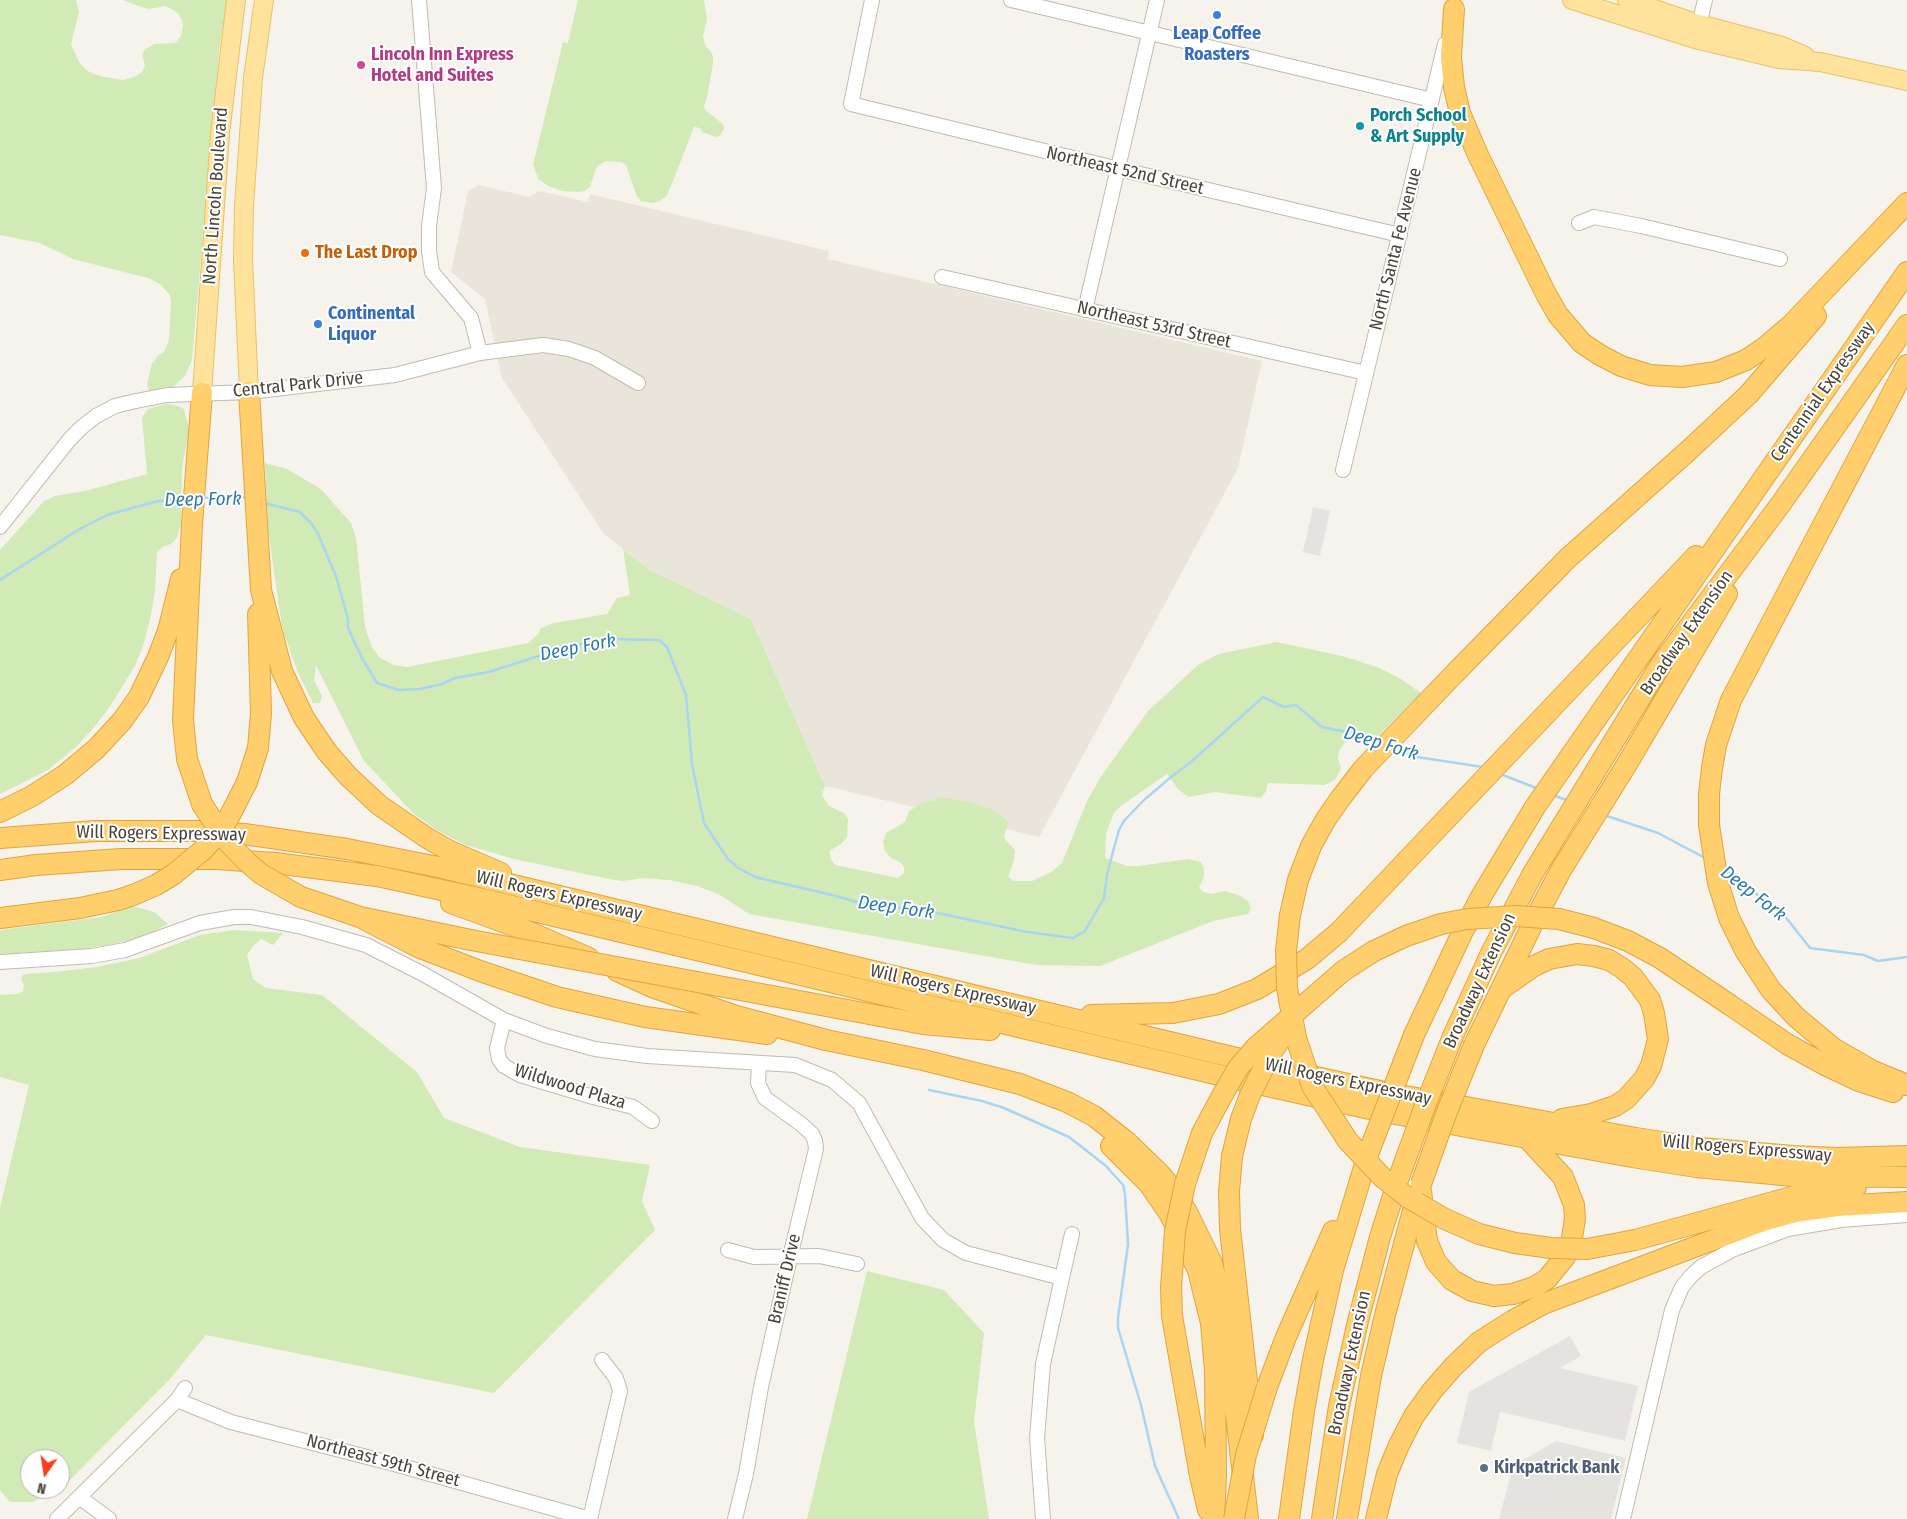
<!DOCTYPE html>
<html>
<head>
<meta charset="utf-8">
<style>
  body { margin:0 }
  #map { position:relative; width:1907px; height:1519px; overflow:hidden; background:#f6f3ec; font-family:"Fira Sans Condensed",sans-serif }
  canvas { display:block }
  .north { position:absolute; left:20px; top:1449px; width:50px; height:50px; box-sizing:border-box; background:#fff; border:1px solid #b7b4b0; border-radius:50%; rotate:193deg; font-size:14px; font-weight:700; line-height:20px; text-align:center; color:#4b4439 }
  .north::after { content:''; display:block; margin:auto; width:18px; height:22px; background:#fc3f1d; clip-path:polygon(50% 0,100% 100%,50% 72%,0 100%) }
</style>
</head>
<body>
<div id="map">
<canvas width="1907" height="1519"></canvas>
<div class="north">N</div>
</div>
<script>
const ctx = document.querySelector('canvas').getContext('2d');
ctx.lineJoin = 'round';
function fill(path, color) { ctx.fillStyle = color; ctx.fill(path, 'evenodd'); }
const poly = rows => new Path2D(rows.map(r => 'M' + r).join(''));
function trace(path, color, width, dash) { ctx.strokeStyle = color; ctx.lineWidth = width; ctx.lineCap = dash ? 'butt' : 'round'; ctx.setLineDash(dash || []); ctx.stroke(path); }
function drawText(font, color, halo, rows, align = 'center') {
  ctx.font = font + ' "Fira Sans Condensed",sans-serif'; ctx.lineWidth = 4; ctx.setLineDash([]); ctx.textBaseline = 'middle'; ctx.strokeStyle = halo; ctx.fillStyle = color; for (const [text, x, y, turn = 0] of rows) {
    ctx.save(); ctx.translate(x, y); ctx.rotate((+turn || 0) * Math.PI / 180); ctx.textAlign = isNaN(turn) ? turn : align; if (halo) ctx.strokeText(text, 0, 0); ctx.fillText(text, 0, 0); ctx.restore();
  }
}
fill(poly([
  [479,185,529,197,540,191,588,202,590,194,829,251,828,259,1262,361,1238,468,1039,837,825,786,751,619,648,569,604,534,502,378,485,299,451,272,468,191]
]), '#eae5da');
fill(poly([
  [0,0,76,0,79,12,71,44,79,62,86,70,94,74,105,77,123,80,134,77,142,72,145,65,142,55,145,49,155,44,175,43,181,36,183,27,182,20,177,12,166,6,149,9,141,7,123,0,227,0,219,51,192,360,185,376,173,387,155,392,149,391,147,384,152,363,159,355,164,352,169,340,171,302,170,295,160,284,148,278,73,259,40,243,0,235],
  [578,0,704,0,707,19,703,37,706,47,710,50,713,56,713,63,707,98,704,106,705,110,722,123,724,128,720,136,715,137,702,132,700,128,694,127,673,181,666,197,658,202,653,203,641,201,637,197,626,165,622,162,606,161,599,165,596,169,590,187,585,191,578,192,562,191,548,186,538,179,536,173,533,165,563,42,568,43],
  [166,404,175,405,184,409,189,429,182,469,181,524,177,538,171,544,162,547,157,553,155,591,151,615,143,646,135,666,109,708,91,731,76,747,48,770,0,794,0,550,44,501,55,496,85,491,147,474,142,418,148,409],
  [265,463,287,469,321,489,351,523,356,537,365,627,372,647,380,658,394,665,407,667,528,643,538,634,541,628,554,623,607,614,617,598,630,595,623,549,648,569,751,619,825,786,822,795,829,806,844,813,848,819,847,837,841,844,829,851,831,859,835,865,898,878,904,873,904,867,900,862,891,858,885,851,883,842,886,833,905,822,909,811,924,802,935,801,938,797,970,802,991,809,1002,816,1008,823,1004,838,1015,850,1014,860,1008,877,1014,881,1032,881,1051,872,1062,863,1087,801,1102,775,1148,711,1199,664,1219,654,1277,642,1346,657,1377,667,1401,679,1421,693,1372,742,1348,738,1339,751,1338,759,1341,768,1336,779,1325,785,1268,783,1266,791,1261,798,1215,792,1189,797,1179,790,1167,774,1122,805,1114,813,1106,834,1105,858,1127,866,1138,866,1189,859,1201,862,1204,868,1204,876,1199,888,1203,892,1211,894,1225,891,1241,896,1248,901,1251,909,1248,914,1213,921,1100,966,1036,965,749,914,720,895,697,886,669,880,644,878,622,881,609,879,514,859,466,845,438,831,413,813,364,761,316,665,314,680,322,696,320,703,313,703,298,673,283,631,279,607,268,528],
  [133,906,154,912,168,924,145,936,109,945,81,949,0,954,0,930,101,917],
  [234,930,283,933,273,945,261,939,253,946,247,955,253,979,266,988,322,995,417,1072,444,1118,520,1147,650,1165,642,1201,655,1230,494,1393,206,1335,169,1380,61,1489,32,1502,10,1502,0,1490,0,1208,29,1085,0,1077,0,995,19,994,23,991,24,985,21,980,22,976,25,974,54,972,97,967,139,958,200,935],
  [30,1459,60,1459,60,1489,30,1489],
  [867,1271,944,1290,984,1333,974,1422,989,1519,807,1519]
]), '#d2eab5');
fill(poly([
  [1313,507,1330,511,1320,556,1303,552],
  [1570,1336,1581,1356,1560,1368,1638,1386,1625,1441,1500,1412,1491,1451,1457,1443,1469,1392],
  [1556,1441,1626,1458,1611,1519,1499,1519,1513,1466]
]), '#e5e3e0');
trace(poly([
  [202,498,240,497,247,498],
  [264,503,300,512,311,523,318,534,336,576,348,619,348,627,352,637,362,658,377,683,399,690,420,689,442,684,455,678,489,672,557,650,586,643,611,639,659,640,667,647,686,695,692,764,704,823,728,859,737,867,755,877,832,895,860,903,884,908,914,908,1027,932,1073,938,1085,931,1104,898,1107,875,1113,852,1119,830,1124,821,1143,801,1171,777,1191,762,1263,697,1284,707,1296,705,1322,727,1362,735,1376,743],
  [0,580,78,530,107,515,158,501,187,499],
  [1393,749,1417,757,1483,767],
  [1500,774,1539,789],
  [1553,795,1569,801],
  [1604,815,1658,833,1705,858],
  [1725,870,1784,915,1810,948,1864,955,1878,961,1907,957],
  [929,1090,982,1101,1004,1108,1069,1137,1106,1166,1123,1185,1125,1194,1128,1244,1118,1318,1118,1328,1141,1405,1155,1466,1179,1519]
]), '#a9d4f2', 2.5);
const minor = poly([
  [419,0,434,188,429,226,429,251,432,272,471,318,480,353],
  [872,0,851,104,1119,169,1400,235],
  [1011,0,1432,100],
  [1697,33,1705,0],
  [1579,223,1594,217,1641,226,1780,259],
  [942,277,1366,373],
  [1085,310,1157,0],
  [1343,470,1445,44],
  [0,527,70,439,82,427,96,416,115,406,136,401,167,395,249,392,395,375,480,353,543,345,569,349,595,358,638,383],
  [0,962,92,956,125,950,200,923,234,917,251,917,302,927,366,945,423,974,504,1020,547,1036,595,1049,647,1056,795,1065,832,1080,859,1103,922,1218,943,1240,966,1253,1062,1278,1072,1234],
  [504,1020,497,1048,499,1059,504,1066,520,1075,593,1097,633,1107,652,1121],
  [728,1250,754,1257,819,1256,857,1264],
  [177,1400,231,1422,398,1465,590,1519,620,1391,616,1378,602,1360],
  [79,1497,109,1519],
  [57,1519,177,1400,185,1388],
  [735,1519,746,1474,761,1387,790,1257,816,1149,815,1141,812,1134,801,1124,765,1098,758,1083,759,1063],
  [1043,1519,1037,1438,1043,1364,1062,1278],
  [1623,1519,1672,1310,1682,1287,1691,1276,1701,1267,1732,1250,1788,1229,1841,1220,1907,1215]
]);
const major = poly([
  [1572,0,1695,39,1779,59,1820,62,1907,81],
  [1627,0,1699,24,1782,46,1805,56],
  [249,392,243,260,244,206,253,78,264,0],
  [202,393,220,134,236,0]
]);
const highway = poly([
  [1454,9,1451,57,1454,87,1460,113,1478,155,1546,294,1558,315,1582,343,1600,355,1621,366,1650,375,1682,377,1716,372,1746,360,1765,347,1792,324,1907,203],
  [1907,365,1731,700,1716,745,1712,768,1709,794,1709,825,1718,883,1729,918,1746,952,1771,990,1796,1017,1833,1048,1873,1071,1907,1085],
  [249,392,261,590,282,671,304,718,327,752,348,776,379,805,427,838,450,851,501,873],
  [202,393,192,524,183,720,187,759,202,804],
  [1457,671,1568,558,1688,451,1749,394,1816,316],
  [247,782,258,748,261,713,258,614],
  [0,812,32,796,65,775,96,749,122,721,139,697,158,657,168,631,181,579],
  [0,838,96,831,199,831,244,834,347,849,438,867,1316,1077,1389,1093,1636,1138,1701,1148,1793,1156,1837,1158,1907,1156],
  [0,870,36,865,121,859,216,859,275,863,377,876,483,899,1236,1079,1379,1111,1632,1157,1696,1167,1794,1176,1907,1177],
  [301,897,360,917,471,940],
  [451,903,525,930,589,958],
  [360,917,418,947,480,971,557,997,645,1017,767,1034],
  [0,918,80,908,118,900,133,895],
  [617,971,652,987,736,1016,826,1040,923,1060,1020,1084,1067,1102,1094,1116,1127,1142,1161,1175,1174,1191,1187,1212,1212,1263,1224,1311,1248,1519],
  [1501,989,1534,966,1549,959,1577,954,1594,956,1609,960,1622,968,1633,977,1650,1000,1654,1013,1658,1039,1651,1066,1644,1079,1626,1099,1615,1106,1591,1114,1562,1119],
  [1730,1005,1787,1044,1827,1066,1859,1081,1893,1092],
  [1091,1015,1173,1013,1219,1004,1257,989,1307,959,1339,932,1696,556],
  [880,1016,923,1024,990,1030],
  [1414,1035,1463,931,1482,895,1535,807,1907,272],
  [1453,1036,1491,953,1532,875,1661,664,1780,505,1907,325],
  [1474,1045,1535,919,1561,870,1627,764,1727,594],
  [1111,1146,1149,1184,1169,1213,1198,1270,1204,1295,1211,1323,1215,1371,1216,1475,1214,1519],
  [1232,1156,1229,1192,1230,1229,1253,1435],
  [1421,1191,1427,1241,1436,1262,1452,1280,1472,1291,1494,1296,1513,1294,1534,1287,1547,1279,1565,1257,1571,1244,1575,1219,1574,1205,1563,1177,1527,1138],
  [1635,1240,1795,1196,1856,1187],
  [1171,1288,1172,1316,1200,1476,1208,1510],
  [1267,1387,1286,1337,1333,1231],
  [1289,1519,1304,1411,1313,1360,1333,1270,1368,1154],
  [1322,1519,1339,1406,1358,1321,1380,1237,1399,1177],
  [1347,1519,1371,1376,1385,1315,1416,1199],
  [1376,1519,1387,1474,1399,1445,1414,1416,1432,1391,1453,1367,1479,1342,1512,1321,1543,1304,1766,1220,1795,1212,1838,1206,1907,1202]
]);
trace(minor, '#c2bbae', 16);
trace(major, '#e6c16a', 20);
trace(highway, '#e0a43c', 22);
trace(minor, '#fff', 14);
trace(major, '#ffe39c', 18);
trace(highway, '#ffcf6e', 20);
const highwayBridge = poly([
  [1457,671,1363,769,1340,799,1326,819,1311,846,1298,880,1290,915,1286,951,1287,988,1296,1038,1312,1086,1348,1141,1383,1178,1407,1197,1445,1219,1479,1234,1515,1243,1551,1248,1587,1249,1635,1240],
  [202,804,224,838,247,862,261,874,301,897],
  [133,895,156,885,174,874,203,850,216,836,228,819,247,782],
  [471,940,880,1016],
  [1368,1154,1414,1035],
  [1232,1156,1241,1119,1250,1095,1271,1053,1286,1031],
  [1399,1177,1425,1106,1453,1036],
  [1421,1184,1446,1114,1474,1045],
  [1171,1288,1175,1231,1185,1184,1202,1133,1223,1094,1238,1068,1256,1047,1343,971,1374,951,1406,936,1441,924,1467,919,1516,916,1559,919,1594,928,1628,941,1660,958,1730,1005],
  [1234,1519,1246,1455,1267,1387]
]);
trace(highwayBridge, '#e0a43c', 22, []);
trace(highwayBridge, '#ffcf6e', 20);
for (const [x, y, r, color] of [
  [1217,15,5,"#3f7fe0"],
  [361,65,5,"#d1479c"],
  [1360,126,5,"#0f9aa8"],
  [305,253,5,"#e8710a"],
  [318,324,5,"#3f7fe0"],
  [1484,1468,5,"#5c6f8a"]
]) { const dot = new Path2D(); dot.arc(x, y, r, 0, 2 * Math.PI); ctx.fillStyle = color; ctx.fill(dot); trace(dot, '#fff', 2); }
drawText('bold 18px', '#366cbe', '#fff', [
  ["Leap Coffee",1217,34],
  ["Roasters",1217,55],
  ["Continental",328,314,"left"],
  ["Liquor",328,335,"left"]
]);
drawText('bold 18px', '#b23c85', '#fff', [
  ["Lincoln Inn Express",371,55],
  ["Hotel and Suites",371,76]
], 'left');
drawText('bold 18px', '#0d838f', '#fff', [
  ["Porch School",1370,116],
  ["& Art Supply",1370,137]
], 'left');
drawText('18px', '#4b4439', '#fff', [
  ["Northeast 52nd Street",1125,171,13],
  ["North Lincoln Boulevard",216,196,-86],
  ["North Santa Fe Avenue",1396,249,-76],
  ["Northeast 53rd Street",1154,325,13],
  ["Central Park Drive",298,385,-6],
  ["Centennial Expressway",1823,392,-55],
  ["Broadway Extension",1687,633,-55],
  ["Will Rogers Expressway",161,834,1],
  ["Will Rogers Expressway",559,896,13],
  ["Broadway Extension",1480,981,-65],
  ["Will Rogers Expressway",953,990,13],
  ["Will Rogers Expressway",1348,1082,12],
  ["Wildwood Plaza",570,1087,17],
  ["Will Rogers Expressway",1747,1149,5],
  ["Braniff Drive",785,1279,-77],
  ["Broadway Extension",1350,1363,-78],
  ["Northeast 59th Street",383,1461,15]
]);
drawText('bold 18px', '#c56008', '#fff', [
  ["The Last Drop",315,253]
], 'left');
drawText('bold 18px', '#4e5e75', '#fff', [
  ["Kirkpatrick Bank",1494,1468]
], 'left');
drawText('italic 19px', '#2e7ab2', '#fff', [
  ["Deep Fork",203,500,-1],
  ["Deep Fork",578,648,-11],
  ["Deep Fork",1381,744,17],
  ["Deep Fork",1753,894,38],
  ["Deep Fork",896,908,8]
]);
</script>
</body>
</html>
